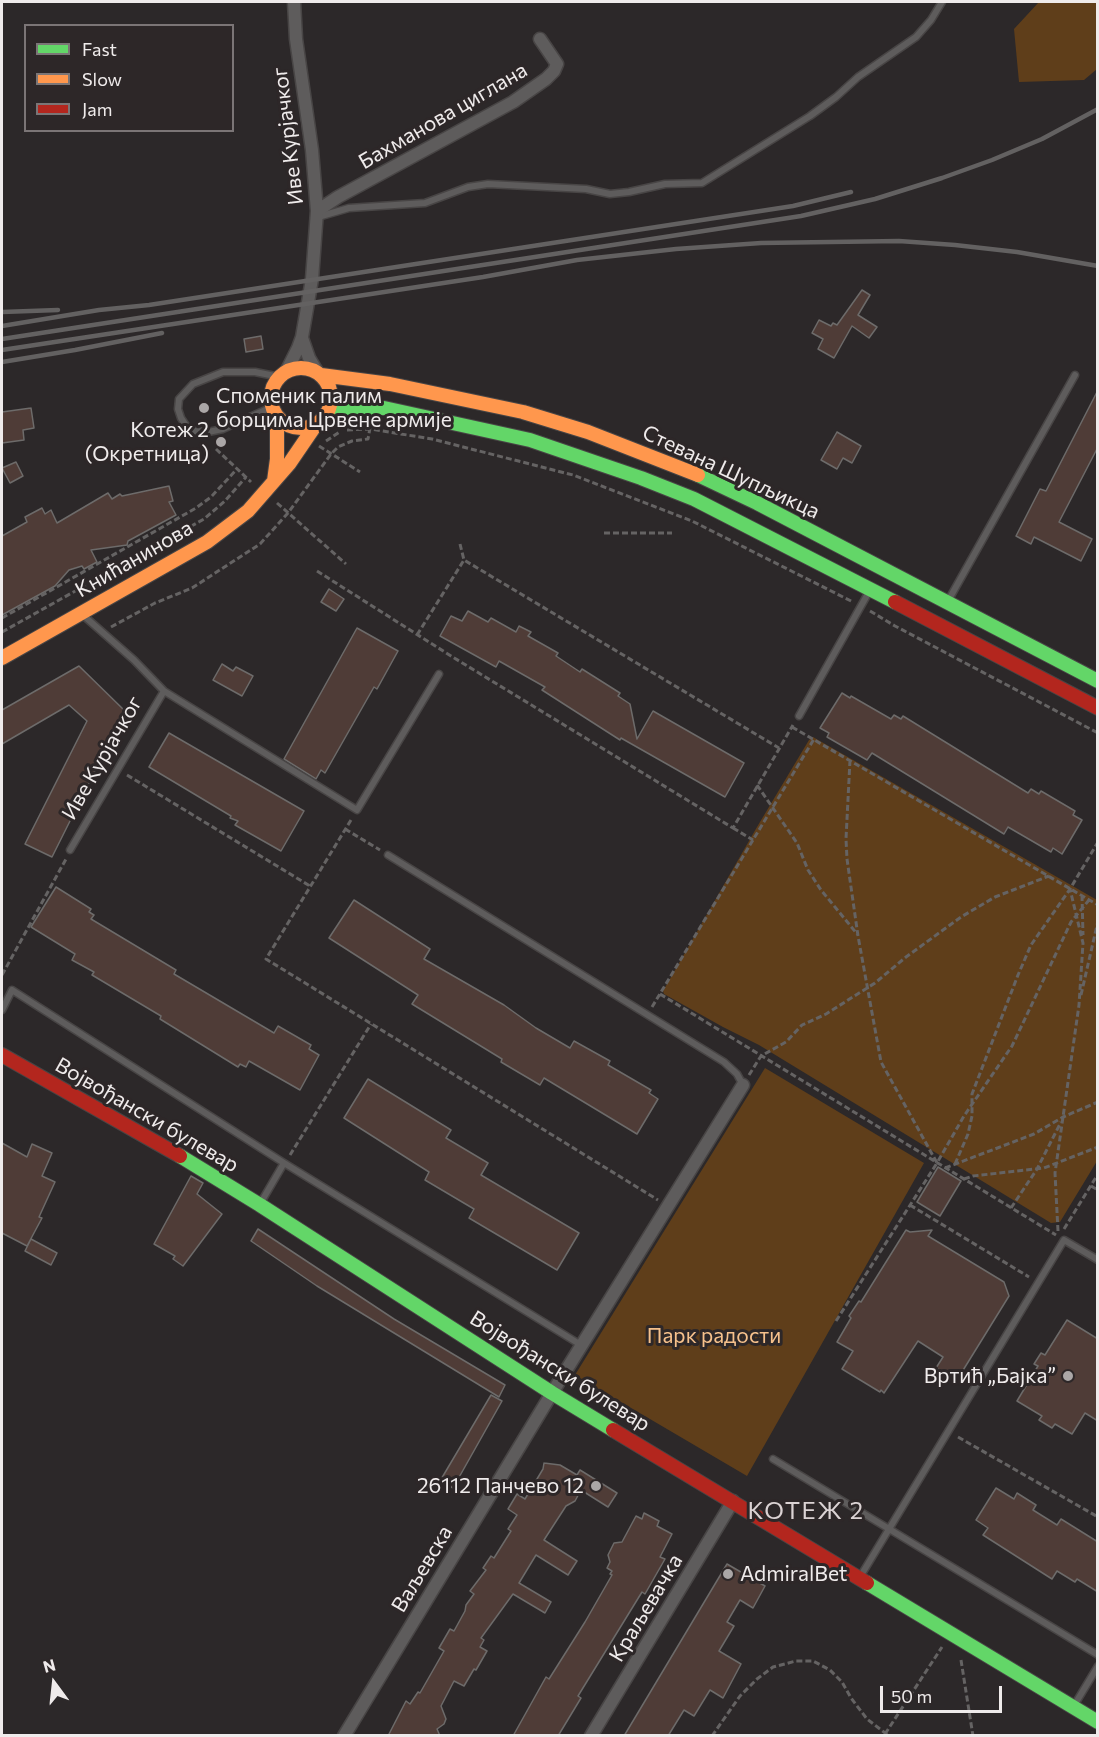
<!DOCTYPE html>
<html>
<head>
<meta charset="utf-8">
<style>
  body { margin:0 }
  #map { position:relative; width:1099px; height:1737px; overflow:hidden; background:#2c2829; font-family:Commissioner,sans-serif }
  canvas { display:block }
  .frame { position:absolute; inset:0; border:3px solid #efebeb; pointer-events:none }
  .legend { position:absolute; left:24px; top:24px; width:210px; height:108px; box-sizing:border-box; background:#2d2728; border:2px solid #7b7576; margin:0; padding:8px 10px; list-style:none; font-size:18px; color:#efebeb }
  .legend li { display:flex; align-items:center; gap:12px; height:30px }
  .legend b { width:30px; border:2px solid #7b7576 }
  .north { position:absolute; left:24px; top:1653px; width:60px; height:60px; -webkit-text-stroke:4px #2d2728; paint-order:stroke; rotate:345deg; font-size:16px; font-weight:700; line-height:24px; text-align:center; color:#efebeb }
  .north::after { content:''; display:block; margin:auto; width:21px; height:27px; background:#efebeb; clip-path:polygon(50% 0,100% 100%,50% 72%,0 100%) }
  .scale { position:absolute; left:880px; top:1686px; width:122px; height:27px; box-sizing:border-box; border:3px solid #efebeb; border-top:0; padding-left:8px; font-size:18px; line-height:21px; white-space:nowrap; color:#efebeb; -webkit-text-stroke:4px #2d2728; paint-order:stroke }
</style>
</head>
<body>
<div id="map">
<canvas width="1099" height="1737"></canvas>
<div class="frame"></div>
<ul class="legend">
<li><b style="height:8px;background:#63d668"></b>Fast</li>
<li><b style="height:8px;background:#ff974d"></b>Slow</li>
<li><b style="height:8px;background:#b3261e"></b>Jam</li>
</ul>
<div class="north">N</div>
<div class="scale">50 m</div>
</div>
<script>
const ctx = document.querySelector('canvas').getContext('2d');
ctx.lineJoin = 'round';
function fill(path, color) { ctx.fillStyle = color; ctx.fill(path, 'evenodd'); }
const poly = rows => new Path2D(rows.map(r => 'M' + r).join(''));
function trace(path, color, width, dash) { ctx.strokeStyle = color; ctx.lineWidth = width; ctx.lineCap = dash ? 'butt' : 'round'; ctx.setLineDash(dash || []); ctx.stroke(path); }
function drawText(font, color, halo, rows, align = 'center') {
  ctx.font = font + ' Commissioner,sans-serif'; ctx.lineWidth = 6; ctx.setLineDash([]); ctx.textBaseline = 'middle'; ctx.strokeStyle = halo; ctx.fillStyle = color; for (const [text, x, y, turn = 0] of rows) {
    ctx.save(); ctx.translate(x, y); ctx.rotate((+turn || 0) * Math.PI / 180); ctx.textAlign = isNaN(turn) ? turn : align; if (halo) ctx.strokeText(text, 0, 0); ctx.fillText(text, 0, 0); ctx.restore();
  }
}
fill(poly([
  [1039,2,1097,2,1097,69,1084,80,1019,82,1014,29],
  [813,737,1097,900,1097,1161,1060,1222,1051,1223,759,1045,723,1027,664,994,663,991,757,827,809,740],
  [765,1068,924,1163,747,1476,575,1375]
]), '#5f3e1a');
const building = poly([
  [862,290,870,295,858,315,877,327,869,338,852,326,834,358,818,349,823,339,812,333,819,320,831,326,833,323,837,325,862,290],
  [261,336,263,349,246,352,244,339,261,336],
  [1098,390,1098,447,1059,522,1092,539,1081,561,1034,537,1031,544,1016,536,1040,489,1046,491,1098,390],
  [31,408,34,428,23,430,24,440,2,443,2,412,31,408],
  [837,432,861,446,852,463,843,458,837,469,821,460,837,432],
  [16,462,23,476,10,483,2,468,16,462],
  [169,486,173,501,169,502,176,515,128,541,127,545,91,550,97,562,84,569,82,566,69,570,55,586,2,615,2,536,27,522,25,517,42,508,45,514,51,510,57,523,108,493,112,499,120,494,122,496,169,486],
  [329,589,344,599,336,611,321,602,329,589],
  [468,611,488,622,491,618,516,632,519,626,531,632,528,636,558,653,556,656,580,672,582,669,620,693,618,696,630,704,637,739,653,711,744,763,725,797,621,738,620,740,542,690,545,687,499,661,496,667,440,636,451,616,462,621,468,611],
  [357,628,398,651,377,689,374,687,325,773,321,770,316,779,284,759,357,628],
  [222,664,233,671,236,667,253,676,242,696,213,680,222,664],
  [79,666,125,711,52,857,25,844,87,721,69,705,2,744,2,710,79,666],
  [842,693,850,698,851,696,891,719,894,715,901,719,903,716,1028,793,1031,789,1039,794,1041,791,1075,811,1073,815,1082,820,1062,854,1053,848,1051,852,1008,827,1004,834,872,753,867,760,827,737,829,733,820,728,842,693],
  [169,733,304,811,281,851,235,825,238,821,230,818,231,816,149,767,169,733],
  [56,887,91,909,89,912,94,915,91,919,176,970,174,974,274,1033,278,1026,311,1045,309,1049,319,1055,300,1090,249,1061,246,1067,240,1064,238,1067,160,1019,161,1016,92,975,94,972,72,960,75,954,31,927,56,887],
  [354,900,430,949,424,959,504,1005,536,1028,570,1048,574,1041,610,1061,608,1065,651,1090,649,1093,658,1099,637,1134,544,1078,540,1085,501,1062,502,1059,412,1004,418,995,329,938,354,900],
  [368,1079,451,1130,446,1138,488,1163,481,1175,579,1233,557,1270,469,1218,474,1209,425,1180,429,1172,344,1118,368,1079],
  [2,1143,27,1157,32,1144,52,1153,42,1176,55,1182,39,1217,42,1218,27,1246,2,1233,2,1143],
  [938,1167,961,1181,940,1216,917,1202,938,1167],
  [191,1176,203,1183,197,1194,222,1214,183,1266,173,1259,175,1256,154,1244,191,1176],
  [258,1229,394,1319,505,1385,499,1397,317,1286,251,1241,258,1229],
  [906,1230,910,1232,932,1230,928,1236,1004,1282,1009,1296,957,1380,936,1368,943,1357,918,1341,884,1393,881,1390,880,1392,842,1369,853,1351,837,1342,851,1318,849,1316,859,1301,861,1302,906,1230],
  [31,1239,57,1253,51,1265,25,1251,31,1239],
  [1067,1320,1098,1339,1098,1421,1085,1413,1072,1434,1055,1424,1052,1428,1039,1420,1042,1416,1017,1401,1038,1366,1034,1364,1041,1353,1045,1355,1067,1320],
  [491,1395,502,1401,453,1488,440,1481,491,1395],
  [544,1463,560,1465,577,1475,580,1470,617,1493,608,1507,581,1490,575,1501,566,1506,544,1540,577,1561,568,1575,536,1555,519,1583,551,1602,545,1613,513,1594,481,1638,484,1640,480,1647,487,1651,476,1670,474,1669,464,1686,454,1681,441,1706,446,1719,444,1724,437,1729,440,1736,388,1736,406,1701,410,1704,418,1692,420,1693,444,1651,439,1648,450,1629,454,1631,465,1611,466,1605,474,1594,470,1591,486,1570,483,1568,491,1556,494,1558,511,1531,508,1529,517,1515,508,1509,517,1494,525,1499,543,1469,544,1463],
  [996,1488,1014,1499,1017,1493,1036,1505,1033,1510,1057,1525,1061,1519,1098,1542,1098,1592,1077,1579,1075,1582,1057,1571,1052,1579,983,1535,988,1528,976,1520,996,1488],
  [644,1513,659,1521,657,1526,672,1534,660,1557,665,1559,645,1594,642,1592,578,1696,581,1698,558,1736,513,1736,546,1677,549,1679,585,1622,612,1575,610,1574,612,1571,607,1568,610,1562,608,1555,614,1543,622,1542,636,1516,642,1519,644,1513],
  [727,1564,765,1586,753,1608,740,1600,727,1622,734,1626,719,1651,741,1664,723,1698,710,1690,694,1716,684,1710,668,1736,624,1736,727,1564]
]);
fill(building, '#4f3c37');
trace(building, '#6d6b6a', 1.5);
const lane = poly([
  [318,217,349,208,425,203,468,187,488,184,586,189,610,194,629,192,665,184,702,183,810,116,836,97,858,77,916,37,931,20,942,2],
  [272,407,223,429,208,432,195,431,187,427,181,418,178,409,179,399,193,384,223,372,255,372,280,377],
  [948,601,1075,375],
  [164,691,357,810,439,674],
  [799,716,870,590],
  [70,850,164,691,134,660,84,616],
  [388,855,724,1062,737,1074,743,1085],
  [2,1010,12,990,284,1163,581,1345],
  [260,1204,284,1163],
  [773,1459,1098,1655],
  [860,1577,1064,1240,1098,1260],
  [1075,1704,1098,1666]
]);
const street = poly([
  [317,211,338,197,513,102,546,79,554,71,557,64,540,39],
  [302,338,309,358,318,373],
  [286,372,298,348,302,337,312,279,317,211,312,150,296,39,294,2],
  [344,1736,552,1393,743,1085],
  [591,1736,733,1501]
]);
const fast = poly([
  [324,417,356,408,384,408,530,440,641,478,694,499,895,602],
  [698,475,757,503,1098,681],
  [180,1156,260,1205,552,1393,613,1430],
  [867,1583,1098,1722]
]);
const slow = poly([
  '271 398a30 30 0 1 1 60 0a30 30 0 1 1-60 0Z',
  [321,375,390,384,523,412,588,432,698,475],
  [274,481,277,459,277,416],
  [2,658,207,542,248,511,289,464,317,423]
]);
const jam = poly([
  [895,602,1098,708],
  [2,1055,180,1156],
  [613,1430,867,1583]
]);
trace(lane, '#484545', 9);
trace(street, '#484545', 15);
trace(fast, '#484545', 16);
trace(slow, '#484545', 16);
trace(jam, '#484545', 16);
trace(poly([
  [1097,168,1098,167],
  [347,430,370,429,432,439,573,475,692,521,853,602],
  [326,441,341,431],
  [319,446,360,472],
  [216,449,251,482],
  [277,503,346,564],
  [604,533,672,533],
  [460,544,464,560],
  [317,571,451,656,733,828,793,725],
  [870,611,895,626,1098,733],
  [2,618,196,508,211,497,237,469],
  [111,627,155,603,192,588,260,544,288,513,331,454,338,447,352,441,368,439,370,428],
  [2,632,204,519,225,501,246,477],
  [417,635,464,560,779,748],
  [792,727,1098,905],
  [850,760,846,839,847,859,858,936,881,1062,937,1163,964,1116,1012,1046,1071,922,1089,900],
  [127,775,310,886],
  [757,785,797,843,808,870,821,890,858,935],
  [351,820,266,959,658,1200],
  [733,828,753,840],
  [345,829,380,850],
  [1082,895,1083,935],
  [2,975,66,859],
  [660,994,1056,1235],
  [1081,995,1098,921],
  [652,1007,814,739],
  [749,1075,761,1056,786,1042,802,1025,826,1014,875,983,906,957,961,917,995,897,1049,876],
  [290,1155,371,1024],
  [955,1164,968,1134,972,1116,972,1094,1018,975,1031,945,1070,889,1098,842],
  [945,1168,1034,1134,1063,1117,1098,1102],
  [964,1179,973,1176,1044,1168,1098,1147],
  [1091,1186,1098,1190],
  [910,1205,1029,1277],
  [1011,1208,1037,1169,1061,1122],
  [1064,1229,1098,1174],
  [1058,1231,1055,1173,1079,1005,1083,943,1070,889],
  [836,1321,937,1163],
  [958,1437,1098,1517],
  [961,1660,973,1736],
  [885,1734,942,1647],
  [712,1736,740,1696,757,1679,773,1667,796,1661,813,1661,830,1670,842,1682,851,1698,867,1719,889,1736]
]), '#656363', 3, [6, 3]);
trace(lane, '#5e5c5c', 6);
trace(street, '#5e5c5c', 12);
trace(fast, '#63d668', 14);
trace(slow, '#ff974d', 14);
trace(jam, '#b3261e', 14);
trace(poly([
  [2,312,58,310],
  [2,326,99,310,149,305,793,206,851,192],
  [2,339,801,216,875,199,942,178,992,160,1042,139,1098,109],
  [2,350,483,277,577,260,676,249,761,243,899,241,955,245,1017,252,1098,266],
  [2,362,75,350,162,333]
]), '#636161', 4.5);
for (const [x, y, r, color] of [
  [204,408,6,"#aba7a7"],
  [221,442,6,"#aba7a7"],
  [1068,1376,6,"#aba7a7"],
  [596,1486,6,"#aba7a7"],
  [728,1574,6,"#aba7a7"]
]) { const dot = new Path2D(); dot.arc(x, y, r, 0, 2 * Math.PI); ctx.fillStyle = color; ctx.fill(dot); trace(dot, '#2d2728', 2); }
drawText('21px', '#efebeb', '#2d2728', [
  ["Бахманова циглана",443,116,-30],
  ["Иве Курјачког",288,136,-97],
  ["Стевана Шупљикца",731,472,25],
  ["Книћанинова",134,559,-30],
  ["Иве Курјачког",102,758,-60],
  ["Војвођански булевар",147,1115,30],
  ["Војвођански булевар",560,1371,32],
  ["Ваљевска",422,1569,-59],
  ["Краљевачка",646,1608,-59]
]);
drawText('21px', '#efebeb', '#2d2728', [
  ["Споменик палим",216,396,"left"],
  ["борцима Црвене армије",216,420,"left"],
  ["Котеж 2",209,430],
  ["(Окретница)",209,454],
  ["Вртић „Бајка”",1056,1376],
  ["26112 Панчево 12",584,1486],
  ["AdmiralBet",740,1574,"left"]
], 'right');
drawText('21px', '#f6c18c', '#2d2728', [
  ["Парк радости",714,1336]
]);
ctx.letterSpacing = '1.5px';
drawText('24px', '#dbd3d4', '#2d2728', [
  ["КОТЕЖ 2",806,1511]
]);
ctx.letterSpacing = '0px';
</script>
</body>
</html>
